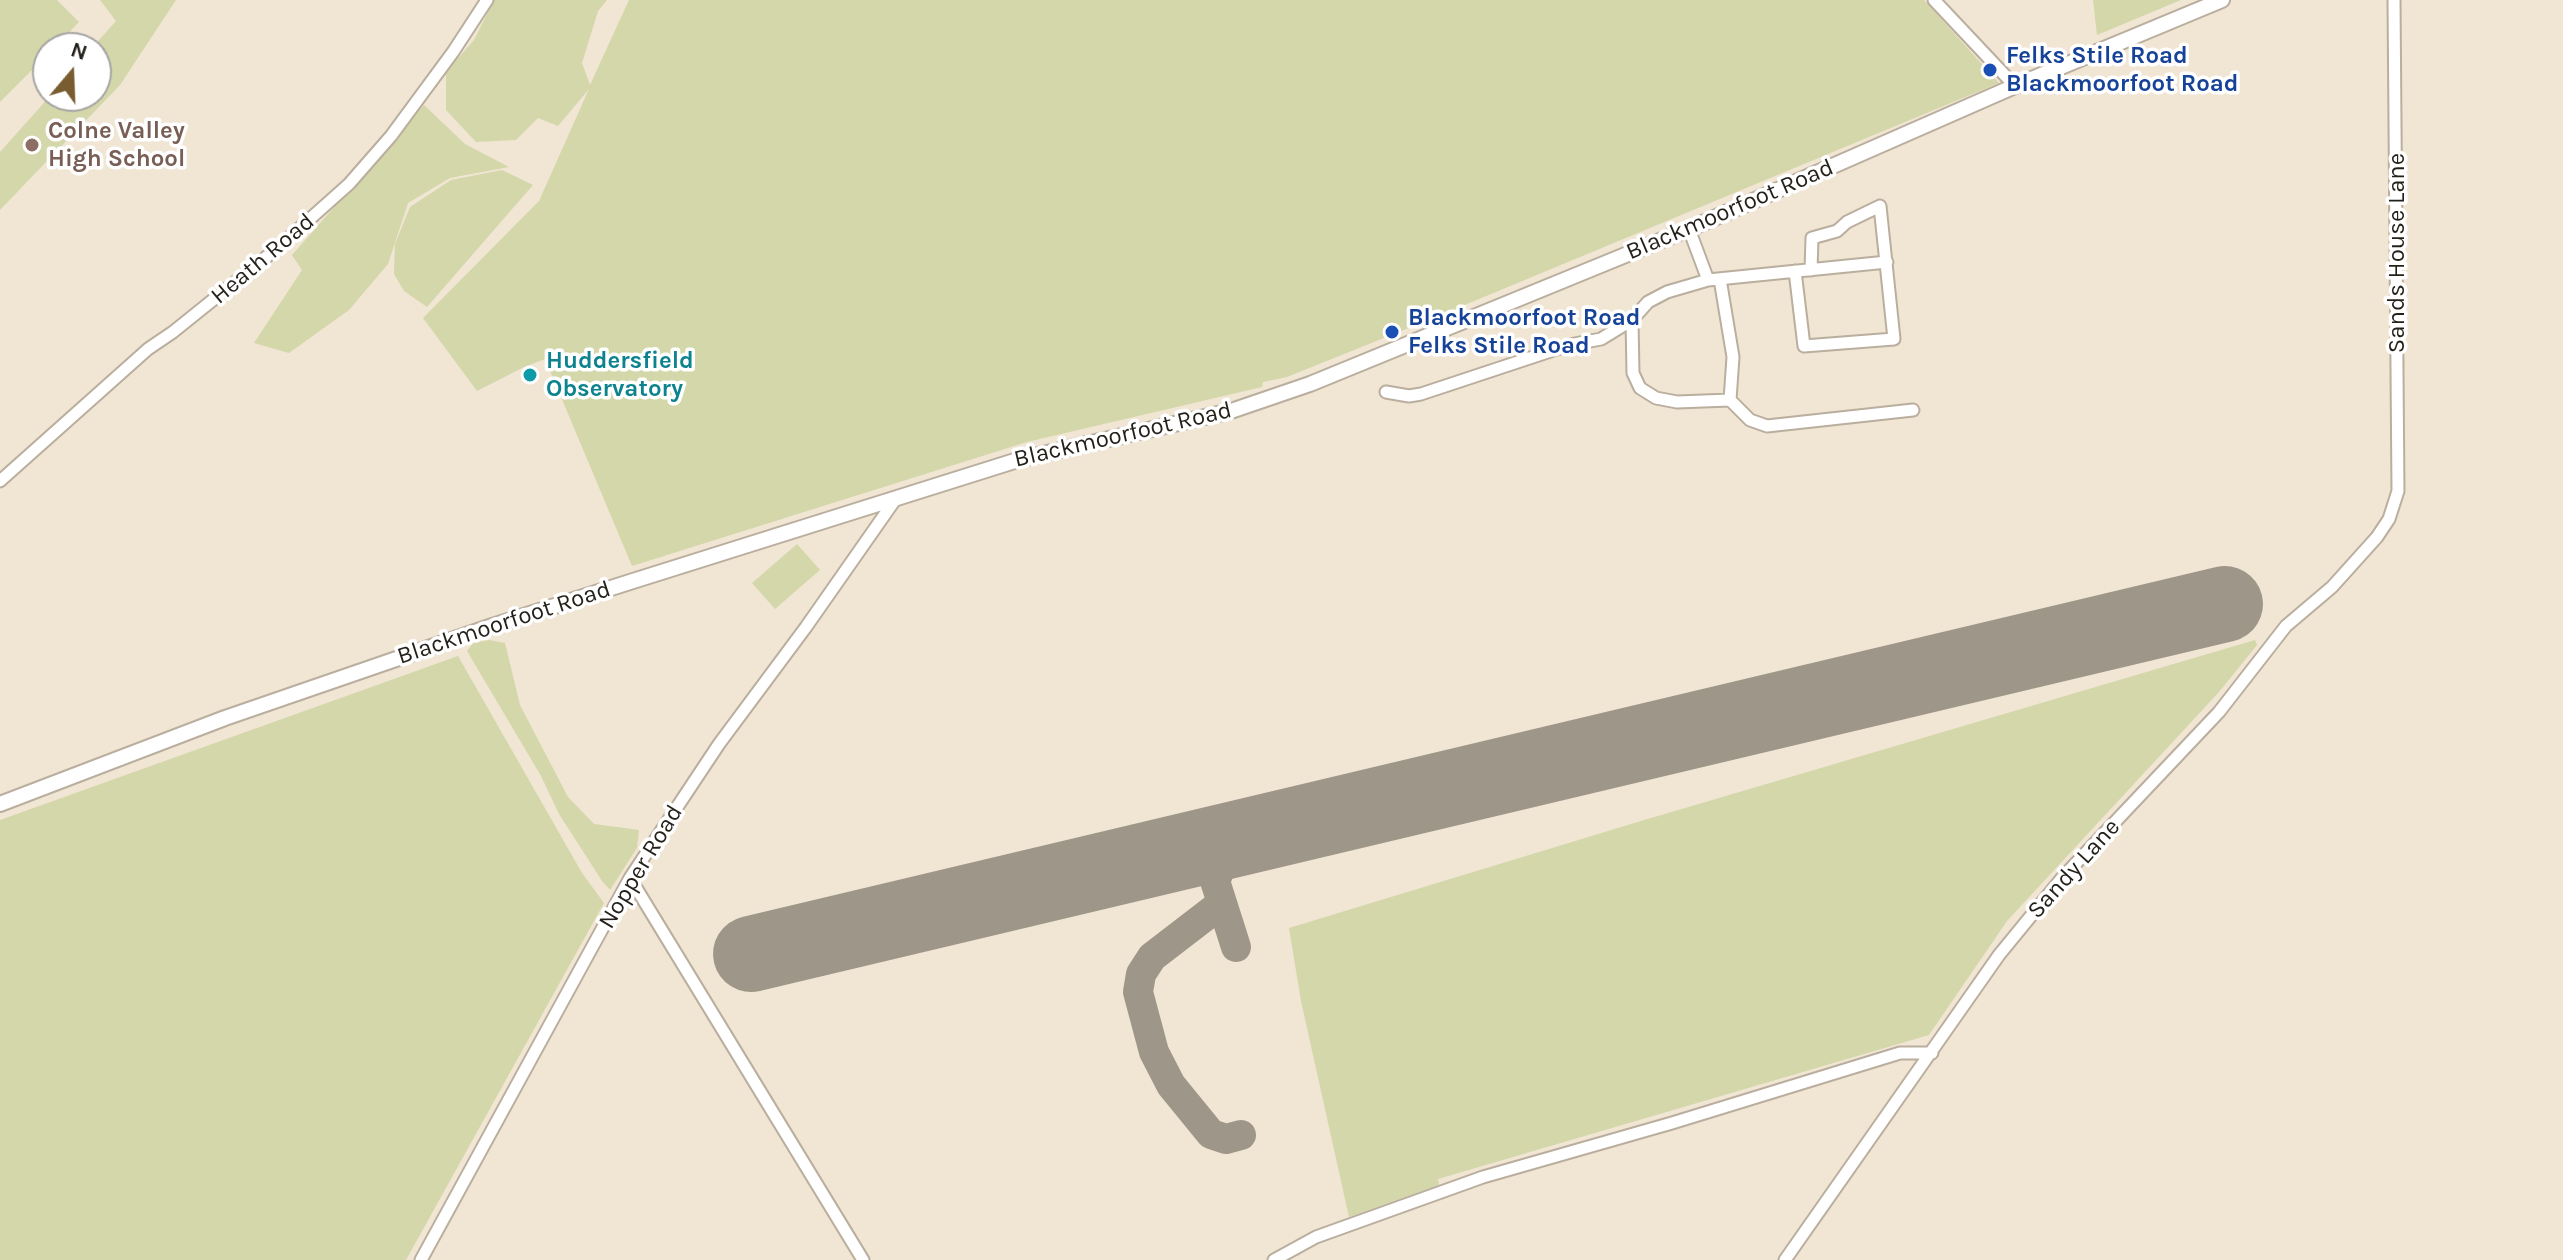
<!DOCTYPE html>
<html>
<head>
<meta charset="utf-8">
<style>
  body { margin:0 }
  #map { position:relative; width:2563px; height:1260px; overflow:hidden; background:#f1e5d4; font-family:Karla,sans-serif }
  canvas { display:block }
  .north { position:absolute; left:32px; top:32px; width:80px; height:80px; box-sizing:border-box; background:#fff; border:2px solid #a7a5a3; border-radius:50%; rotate:19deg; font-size:22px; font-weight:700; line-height:32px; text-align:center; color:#231f19 }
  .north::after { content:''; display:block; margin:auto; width:28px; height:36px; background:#795d30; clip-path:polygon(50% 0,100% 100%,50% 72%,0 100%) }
</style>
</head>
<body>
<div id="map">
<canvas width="2563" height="1260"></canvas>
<div class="north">N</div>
</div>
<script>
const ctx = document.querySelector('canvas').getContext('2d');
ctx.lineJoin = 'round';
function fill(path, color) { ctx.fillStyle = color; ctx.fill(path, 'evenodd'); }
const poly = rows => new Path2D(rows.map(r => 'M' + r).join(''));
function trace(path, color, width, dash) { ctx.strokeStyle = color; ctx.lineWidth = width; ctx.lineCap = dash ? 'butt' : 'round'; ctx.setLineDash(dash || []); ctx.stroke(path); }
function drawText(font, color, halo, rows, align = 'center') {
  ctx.font = font + ' Karla,sans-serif'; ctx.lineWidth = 7; ctx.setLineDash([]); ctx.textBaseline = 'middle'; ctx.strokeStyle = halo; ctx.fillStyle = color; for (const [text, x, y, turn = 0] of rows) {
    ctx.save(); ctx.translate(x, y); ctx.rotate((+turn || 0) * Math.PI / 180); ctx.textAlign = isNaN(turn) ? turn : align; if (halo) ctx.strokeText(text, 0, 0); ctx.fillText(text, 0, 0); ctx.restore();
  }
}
fill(poly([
  [0,0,57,0,79,22,54,48,48,48,48,54,0,102],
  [100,0,176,0,120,85,0,210,0,152,50,96,96,96,96,48,92,48,116,21],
  [494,0,607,0,598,11,582,63,590,85,629,0,1924,0,1999,83,1426,321,1287,377,1263,382,1262,387,1027,442,632,566,545,359,524,367,477,391,423,318,539,201,589,89,558,126,538,118,516,140,476,142,446,110,446,72,474,40],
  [2093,0,2181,0,2097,35],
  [424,105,465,144,509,167,450,178,408,203,388,264,349,310,289,353,254,343,302,270,292,255],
  [502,170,533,185,427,307,404,291,394,274,395,244,410,207,451,180],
  [797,544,820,570,775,609,752,583],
  [489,640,505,643,520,705,568,797,594,824,639,830,637,848,610,890,602,881,559,814,541,776,467,651,473,643],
  [2255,640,2257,645,2219,692,2007,921,1929,1035,1438,1179,1439,1185,1349,1217,1301,1001,1289,928,1641,821],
  [458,656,582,873,604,903,406,1260,0,1260,0,820]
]), '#d3d7a9');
trace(poly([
  [1221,904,1152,957,1141,974,1138,992,1154,1052,1171,1085,1211,1134,1226,1139,1241,1135],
  [1236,947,1215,881,1222,865,1262,834]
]), '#9e9688', 30);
trace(poly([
  [751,954,2225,604]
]), '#9e9688', 76);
const minor = poly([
  [1934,0,2015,86],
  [1689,229,1708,280],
  [1795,271,1804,346,1894,339,1880,206,1847,222,1837,231,1812,238,1811,270],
  [1720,279,1733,357,1730,400],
  [1632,320,1633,373,1640,388,1656,398,1677,402,1730,400],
  [1386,392,1409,396,1421,394,1569,345,1601,339,1632,320,1648,302,1667,292,1708,280,1887,262],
  [1730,400,1750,420,1767,426,1913,410],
  [0,481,148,349,173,332,275,250,349,184,391,136,453,52,487,0],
  [630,878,863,1260],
  [421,1260,630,878,719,744,806,627,897,497],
  [1274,1260,1316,1237,1483,1177,1672,1123,1900,1053,1932,1053],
  [1785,1260,1999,955,2062,878,2219,712,2286,626,2332,587,2377,537,2389,519,2398,491,2394,0]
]);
const tertiary = poly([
  [0,804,225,718,492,626,633,581,1021,459,1231,411,1310,384,1689,229,2015,86,2222,0]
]);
trace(minor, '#baae9e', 15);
trace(tertiary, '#baae9e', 18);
trace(minor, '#fff', 11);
trace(tertiary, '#fff', 14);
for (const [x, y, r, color] of [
  [1990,70,8,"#1a4fb4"],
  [32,145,8,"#8d6e63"],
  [1392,332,8,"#1a4fb4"],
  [530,375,8,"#0f9aa8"]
]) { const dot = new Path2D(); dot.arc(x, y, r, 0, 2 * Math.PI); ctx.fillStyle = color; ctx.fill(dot); trace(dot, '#fff', 3); }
drawText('bold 24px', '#164399', '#fff', [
  ["Felks Stile Road",2006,56],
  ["Blackmoorfoot Road",2006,84],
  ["Blackmoorfoot Road",1408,318],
  ["Felks Stile Road",1408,346]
], 'left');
drawText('bold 24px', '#785e54', '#fff', [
  ["Colne Valley",48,131],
  ["High School",48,159]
], 'left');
drawText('24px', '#231f19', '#fff', [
  ["Blackmoorfoot Road",1730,210,-23],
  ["Sands House Lane",2397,253,-90],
  ["Heath Road",263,259,-40],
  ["Blackmoorfoot Road",1123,435,-13],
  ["Blackmoorfoot Road",504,623,-18],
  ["Nopper Road",641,867,-59],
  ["Sandy Lane",2074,869,-48]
]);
drawText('bold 24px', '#0d838f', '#fff', [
  ["Huddersfield",546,361],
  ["Observatory",546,389]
], 'left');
</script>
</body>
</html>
